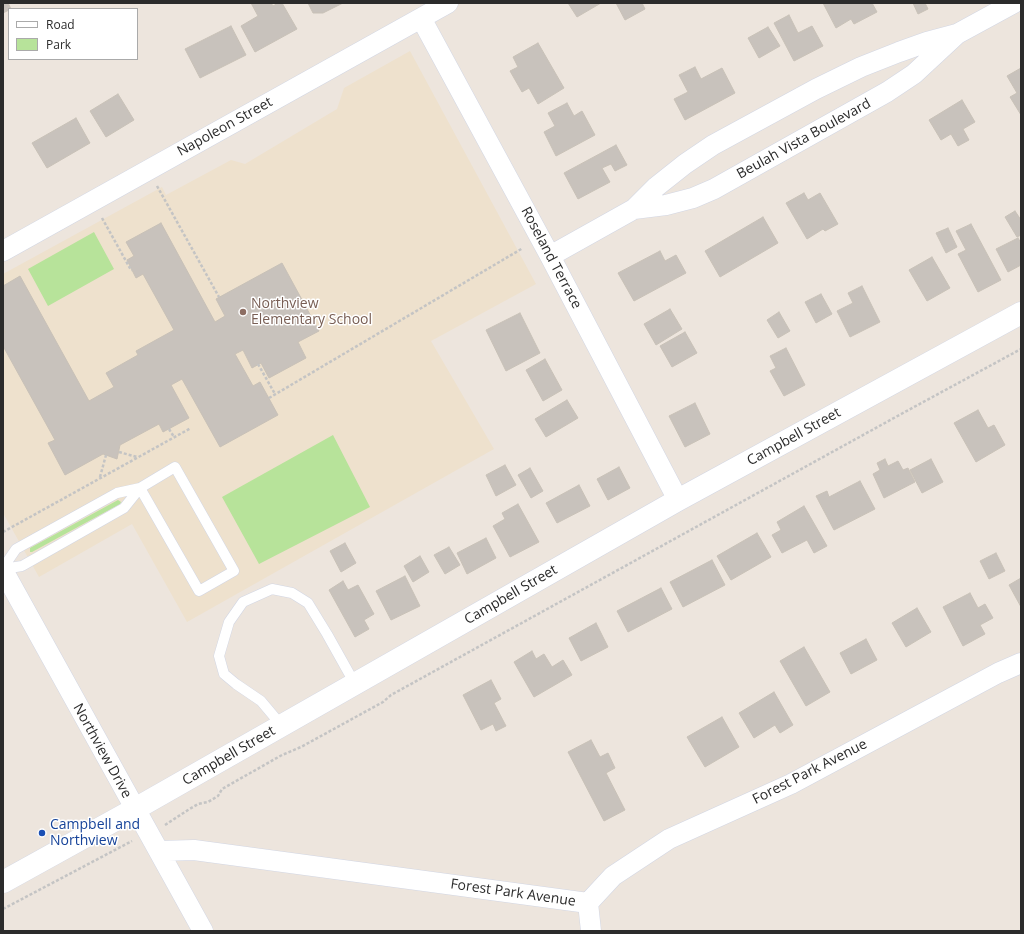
<!DOCTYPE html>
<html>
<head>
<meta charset="utf-8">
<style>
  body { margin:0 }
  #map { position:relative; width:1024px; height:934px; overflow:hidden; background:#ede5dd; font-family:"Open Sans",sans-serif }
  canvas { display:block }
  .frame { position:absolute; inset:0; border:4px solid #2b2b2b; pointer-events:none }
  .legend { position:absolute; left:8px; top:8px; width:130px; height:52px; box-sizing:border-box; background:#fff; border:1px solid #aaa; margin:0; padding:5px 7px; list-style:none; font-size:12px; color:#2b2b2b }
  .legend li { display:flex; align-items:center; gap:8px; height:20px }
  .legend b { width:20px; border:1px solid #aaa }
</style>
</head>
<body>
<div id="map">
<canvas width="1024" height="934"></canvas>
<div class="frame"></div>
<ul class="legend">
<li><b style="height:5px;background:#fff"></b>Road</li>
<li><b style="height:11px;background:#b7e39a"></b>Park</li>
</ul>
</div>
<script>
const ctx = document.querySelector('canvas').getContext('2d');
ctx.lineJoin = 'round';
function fill(path, color) { ctx.fillStyle = color; ctx.fill(path, 'evenodd'); }
const poly = rows => new Path2D(rows.map(r => 'M' + r).join(''));
function trace(path, color, width, dash) { ctx.strokeStyle = color; ctx.lineWidth = width; ctx.lineCap = dash ? 'butt' : 'round'; ctx.setLineDash(dash || []); ctx.stroke(path); }
function drawText(font, color, halo, rows, align = 'center') {
  ctx.font = font + ' "Open Sans",sans-serif'; ctx.lineWidth = 3; ctx.setLineDash([]); ctx.textBaseline = 'middle'; ctx.strokeStyle = halo; ctx.fillStyle = color; for (const [text, x, y, turn = 0] of rows) {
    ctx.save(); ctx.translate(x, y); ctx.rotate((+turn || 0) * Math.PI / 180); ctx.textAlign = isNaN(turn) ? turn : align; if (halo) ctx.strokeText(text, 0, 0); ctx.fillText(text, 0, 0); ctx.restore();
  }
}
fill(poly([
  [410,51,536,284,431,341,494,449,187,622,132,524,39,577,3,513,3,274,162,187,166,195,231,160,245,164,337,109,344,88]
]), '#eee1cd');
fill(poly([
  [94,232,114,269,48,306,28,269],
  [333,435,370,507,259,564,222,497],
  [118,500,121,502,120,504,32,552,30,552,30,548]
]), '#b7e39a');
const building = poly([
  [3,3,8,3,11,9,3,13,3,3],
  [251,3,271,3,273,6,278,3,282,3,297,29,255,52,241,26,258,16,251,3],
  [308,3,343,3,323,13,313,13,308,3],
  [568,3,601,3,577,17,568,3],
  [616,3,642,3,645,9,625,20,616,3],
  [823,3,872,3,877,12,854,24,851,19,836,28,823,3],
  [913,3,925,3,928,9,918,14,913,3],
  [789,15,798,33,812,26,823,46,794,61,774,23,789,15],
  [231,26,246,55,200,78,185,49,231,26],
  [768,27,780,46,759,58,748,38,768,27],
  [538,43,564,88,538,104,529,88,522,92,510,71,518,67,513,57,538,43],
  [695,67,701,79,722,68,735,93,685,120,674,99,688,92,679,75,695,67],
  [1021,68,1021,115,1010,97,1017,93,1007,76,1021,68],
  [118,94,134,120,106,137,90,111,118,94],
  [962,100,975,122,963,129,969,140,958,146,951,134,941,140,929,120,962,100],
  [567,103,574,116,582,111,595,135,556,156,544,132,555,126,548,113,567,103],
  [76,118,90,143,47,168,32,143,76,118],
  [616,145,627,165,615,171,611,164,602,168,610,182,578,199,564,173,616,145],
  [804,193,808,200,820,193,838,224,825,231,823,229,807,239,786,203,804,193],
  [1015,211,1021,220,1021,235,1017,237,1005,217,1015,211],
  [763,217,778,243,720,277,705,251,763,217],
  [161,223,215,322,225,316,216,299,282,263,319,331,298,342,306,358,269,378,261,363,252,368,243,350,235,354,253,386,260,382,278,415,220,447,182,379,171,385,189,418,163,432,159,424,120,445,117,459,103,454,65,475,48,443,55,440,3,346,3,333,5,332,3,329,3,286,20,276,89,401,114,387,106,373,138,355,136,351,174,330,143,274,136,278,127,260,134,256,126,242,161,223],
  [971,224,1001,280,978,292,958,254,966,250,956,231,971,224],
  [948,228,957,247,946,253,936,233,948,228],
  [1018,238,1021,243,1021,265,1008,272,996,249,1018,238],
  [660,251,665,261,676,255,686,273,634,301,618,273,660,251],
  [932,257,950,288,927,301,909,270,932,257],
  [862,286,880,322,850,337,837,311,853,303,848,293,862,286],
  [821,294,832,314,816,323,805,302,821,294],
  [670,309,682,329,656,345,644,324,670,309],
  [779,312,790,331,778,338,767,320,779,312],
  [520,313,540,353,506,371,486,330,520,313],
  [685,332,697,353,672,367,660,346,685,332],
  [786,348,805,385,784,396,770,371,776,368,770,356,786,348],
  [545,359,562,390,543,401,526,370,545,359],
  [567,400,578,418,546,437,535,419,567,400],
  [695,403,710,434,685,447,669,416,695,403],
  [978,410,988,428,994,425,1005,445,976,462,954,423,978,410],
  [885,459,888,466,898,461,903,470,908,468,915,482,884,498,873,474,880,470,877,463,885,459],
  [931,459,943,482,922,493,910,470,931,459],
  [505,465,516,485,496,496,486,475,505,465],
  [619,467,630,488,608,500,597,479,619,467],
  [530,468,543,491,531,498,518,475,530,468],
  [860,481,875,509,834,530,816,496,827,491,829,497,860,481],
  [579,485,590,506,557,523,546,503,579,485],
  [518,504,539,542,510,557,493,526,505,519,502,513,518,504],
  [804,506,827,546,814,553,807,540,782,553,772,535,781,530,777,522,804,506],
  [757,533,771,557,731,580,717,556,757,533],
  [486,538,496,558,467,574,457,553,486,538],
  [345,543,356,563,341,572,330,551,345,543],
  [449,547,460,565,445,574,434,555,449,547],
  [996,553,1005,571,989,579,980,561,996,553],
  [420,556,429,572,413,582,404,566,420,556],
  [712,560,725,585,683,607,670,582,712,560],
  [405,576,420,606,391,620,376,591,405,576],
  [1021,578,1021,607,1009,585,1021,578],
  [343,581,348,590,358,585,374,614,364,620,369,629,355,637,329,590,343,581],
  [661,588,672,609,628,632,617,611,661,588],
  [970,593,978,608,985,604,993,618,980,625,985,634,963,646,943,607,970,593],
  [917,608,931,632,906,647,892,623,917,608],
  [596,623,608,647,581,661,569,638,596,623],
  [866,639,877,660,851,674,840,653,866,639],
  [804,647,830,692,806,706,780,661,804,647],
  [532,651,536,659,544,654,552,667,563,660,572,675,534,697,514,662,532,651],
  [491,680,501,699,494,703,506,726,496,731,493,724,481,730,463,695,491,680],
  [774,692,793,725,780,733,775,725,754,738,739,713,774,692],
  [722,717,739,747,705,767,687,737,722,717],
  [591,740,600,757,608,753,615,768,606,773,625,810,604,821,568,752,591,740]
]);
fill(building, '#c8c2bc');
trace(building, '#c8c1b7', 1);
const service = poly([
  [3,568,16,549,117,493,140,488,175,467,234,571,199,591,140,488],
  [3,569,22,566,124,508,140,488],
  [282,726,261,701,236,684,224,674,219,656,229,622,243,602,272,589,292,593,308,603,327,634,355,684]
]);
const minor = poly([
  [421,18,550,256,678,500],
  [634,209,666,205,693,198,714,189,887,92,914,74,956,35],
  [3,251,448,3],
  [550,256,634,209,656,187,685,164,713,145,816,89,861,67,899,52,927,42,957,34,1014,3],
  [3,570,203,931],
  [159,851,194,850,588,903,613,876,669,839,791,784,998,673,1021,663],
  [588,903,591,931]
]);
const secondary = poly([
  [3,882,135,809,678,500,1021,313]
]);
trace(service, '#d2d6e3', 11);
trace(minor, '#d2d6e3', 21);
trace(secondary, '#d2d6e3', 23);
trace(poly([
  [157,186,219,297],
  [102,218,131,270,132,270],
  [258,364,275,394],
  [269,398,523,248],
  [169,429,174,437],
  [119,452,137,457],
  [100,477,106,455],
  [3,532,191,428],
  [165,825,188,810,198,804,208,802,218,796,222,789,282,755,301,747,383,702,391,695,903,413,1021,349],
  [3,909,132,841]
]), '#c4c4c4', 2.5, [3, 2]);
trace(service, '#fff', 10);
trace(minor, '#fff', 20);
trace(secondary, '#fff', 22);
for (const [x, y, r, color] of [
  [243,312,4,"#8d6e63"],
  [42,833,4,"#1a4fb4"]
]) { const dot = new Path2D(); dot.arc(x, y, r, 0, 2 * Math.PI); ctx.fillStyle = color; ctx.fill(dot); trace(dot, '#fff', 1.5); }
drawText('14px', '#2b2b2b', '#fff', [
  ["Napoleon Street",225,127,-29],
  ["Beulah Vista Boulevard",804,139,-29],
  ["Roseland Terrace",551,258,62],
  ["Campbell Street",794,437,-29],
  ["Campbell Street",511,595,-30],
  ["Northview Drive",102,751,61],
  ["Campbell Street",229,756,-30],
  ["Forest Park Avenue",810,772,-27],
  ["Forest Park Avenue",513,893,8]
]);
drawText('14px', '#785e54', '#fff', [
  ["Northview",251,304],
  ["Elementary School",251,320]
], 'left');
drawText('14px', '#164399', '#fff', [
  ["Campbell and",50,825],
  ["Northview",50,841]
], 'left');
</script>
</body>
</html>
